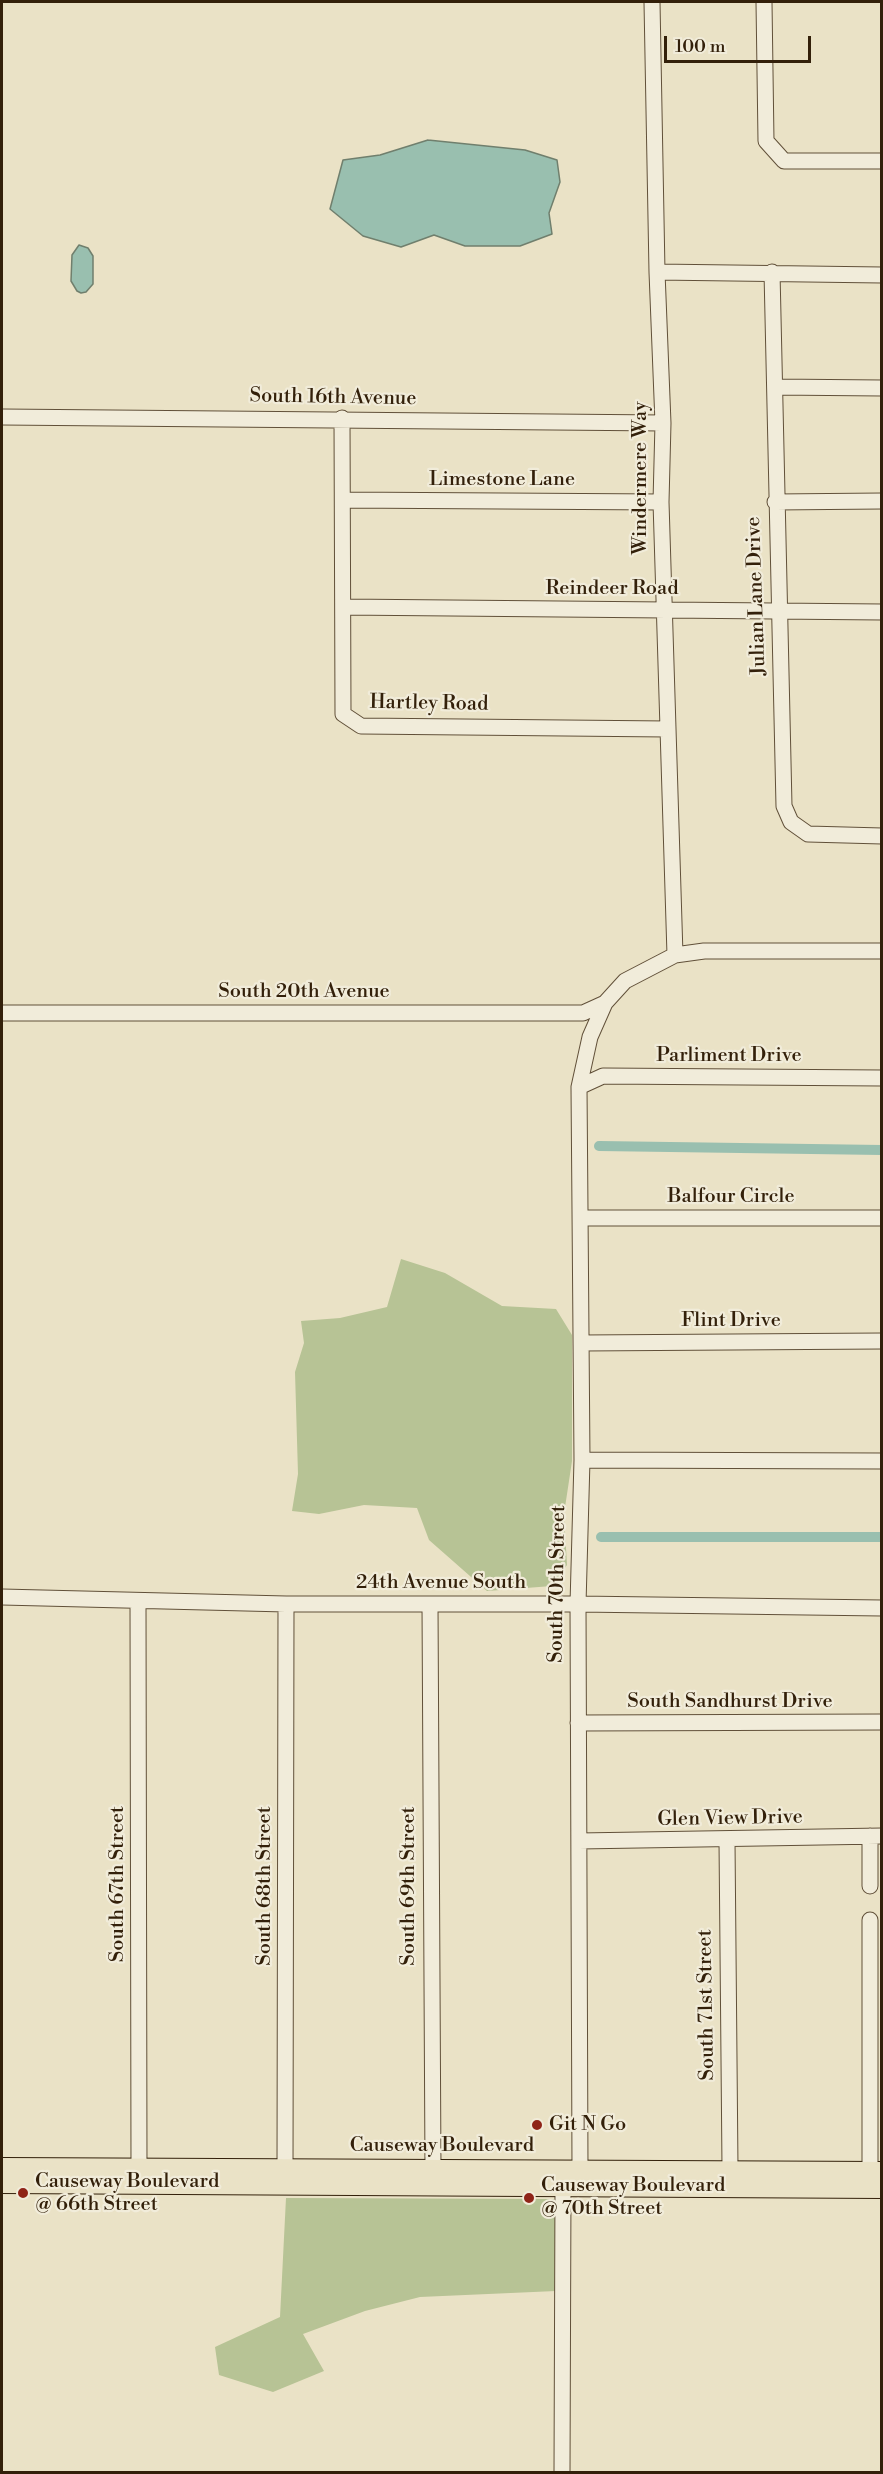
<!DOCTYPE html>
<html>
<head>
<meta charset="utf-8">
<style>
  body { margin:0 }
  #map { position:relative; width:883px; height:2474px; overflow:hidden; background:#eae2c6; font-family:"Libre Bodoni",serif }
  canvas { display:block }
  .frame { position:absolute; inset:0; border:3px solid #33200a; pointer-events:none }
  .scale { position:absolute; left:664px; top:36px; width:147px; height:27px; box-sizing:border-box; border:3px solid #33200a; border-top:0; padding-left:8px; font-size:18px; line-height:21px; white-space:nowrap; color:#33200a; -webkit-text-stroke:4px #f1ecda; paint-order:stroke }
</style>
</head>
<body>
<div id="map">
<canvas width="883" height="2474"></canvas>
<div class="frame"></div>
<div class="scale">100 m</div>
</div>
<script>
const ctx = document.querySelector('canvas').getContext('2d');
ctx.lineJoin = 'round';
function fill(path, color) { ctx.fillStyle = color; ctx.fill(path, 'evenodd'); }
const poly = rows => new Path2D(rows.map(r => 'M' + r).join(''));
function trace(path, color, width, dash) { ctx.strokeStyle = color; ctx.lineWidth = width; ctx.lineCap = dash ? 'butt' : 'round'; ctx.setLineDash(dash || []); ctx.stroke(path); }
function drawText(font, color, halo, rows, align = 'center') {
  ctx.font = font + ' "Libre Bodoni",serif'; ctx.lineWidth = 4.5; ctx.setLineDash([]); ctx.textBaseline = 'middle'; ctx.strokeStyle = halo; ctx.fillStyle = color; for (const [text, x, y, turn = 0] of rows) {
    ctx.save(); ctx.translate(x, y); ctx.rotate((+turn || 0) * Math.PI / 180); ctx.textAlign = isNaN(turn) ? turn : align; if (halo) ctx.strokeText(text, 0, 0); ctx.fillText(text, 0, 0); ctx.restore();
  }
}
fill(poly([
  [401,1259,445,1273,502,1306,556,1309,572,1335,572,1461,564,1514,567,1565,552,1586,487,1591,429,1540,417,1508,364,1505,319,1514,292,1511,298,1474,295,1372,304,1343,301,1321,340,1318,387,1307],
  [286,2198,554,2199,557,2239,556,2291,420,2297,365,2311,303,2334,324,2371,273,2392,219,2375,215,2347,280,2317]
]), '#b7c395');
const water = poly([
  [428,140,525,150,557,160,560,182,549,213,552,234,520,246,465,246,434,235,401,247,363,236,330,209,343,160,380,155,428,140],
  [79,245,88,248,93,256,93,284,86,292,81,293,77,291,71,281,72,255,79,245]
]);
fill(water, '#99bfaf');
trace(water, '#707f6d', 1.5);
trace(poly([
  [599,1146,882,1150],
  [601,1537,882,1537]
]), '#99bfaf', 10);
const minor = poly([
  [652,2,657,272,663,423,661,502,675,955],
  [764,2,766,141,784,161,882,161],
  [657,272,882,275],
  [772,272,784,806,791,822,808,834,882,836],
  [775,387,882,388],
  [2,417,663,423],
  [342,418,343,714,361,726,667,729],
  [343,500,661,502],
  [775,502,882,501],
  [343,607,882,612],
  [2,1013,583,1013,605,1003],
  [579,1087,603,1076,882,1078],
  [581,1218,882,1218],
  [582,1343,882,1341],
  [582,1460,882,1461],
  [2,1597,286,1604,578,1604,882,1608],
  [138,1601,139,2167],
  [430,1604,433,2169],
  [578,1723,882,1722],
  [579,1841,882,1836],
  [727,1841,730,2168],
  [870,1886,870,1836],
  [285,2168,286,1604],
  [580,2169,578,1604,582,1460,579,1087,590,1037,605,1003,625,981,675,955,704,951,882,951],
  [870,2171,870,1920],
  [562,2472,563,2187]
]);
const major = poly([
  [2,2167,882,2171],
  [2,2184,882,2189]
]);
trace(minor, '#615039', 17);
trace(major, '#33200a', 20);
trace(minor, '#f1ecda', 15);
trace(major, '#eae2c6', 18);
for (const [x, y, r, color] of [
  [537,2125,6,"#8f2418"],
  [23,2193,6,"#8f2418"],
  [529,2198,6,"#8f2418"]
]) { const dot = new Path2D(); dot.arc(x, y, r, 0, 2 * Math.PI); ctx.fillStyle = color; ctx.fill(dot); trace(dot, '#f1ecda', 2); }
drawText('20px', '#33200a', '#f1ecda', [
  ["South 16th Avenue",333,398,1],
  ["Windermere Way",641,478,-90],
  ["Limestone Lane",502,480],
  ["Reindeer Road",612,589],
  ["Julian Lane Drive",757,596,-92],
  ["Hartley Road",429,704,1],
  ["South 20th Avenue",304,992],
  ["Parliment Drive",729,1056],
  ["Balfour Circle",731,1197],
  ["Flint Drive",731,1321],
  ["24th Avenue South",441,1583],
  ["South 70th Street",558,1584,-89],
  ["South Sandhurst Drive",730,1702],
  ["Glen View Drive",730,1819,-1],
  ["South 67th Street",118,1884,-90],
  ["South 68th Street",265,1886,-90],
  ["South 69th Street",409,1886,-90],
  ["South 71st Street",707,2005,-91],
  ["Causeway Boulevard",442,2146]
]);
drawText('20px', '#33200a', '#f1ecda', [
  ["Git N Go",549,2125],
  ["Causeway Boulevard",35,2182],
  ["@ 66th Street",35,2205],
  ["Causeway Boulevard",541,2186],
  ["@ 70th Street",541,2209]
], 'left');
</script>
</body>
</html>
